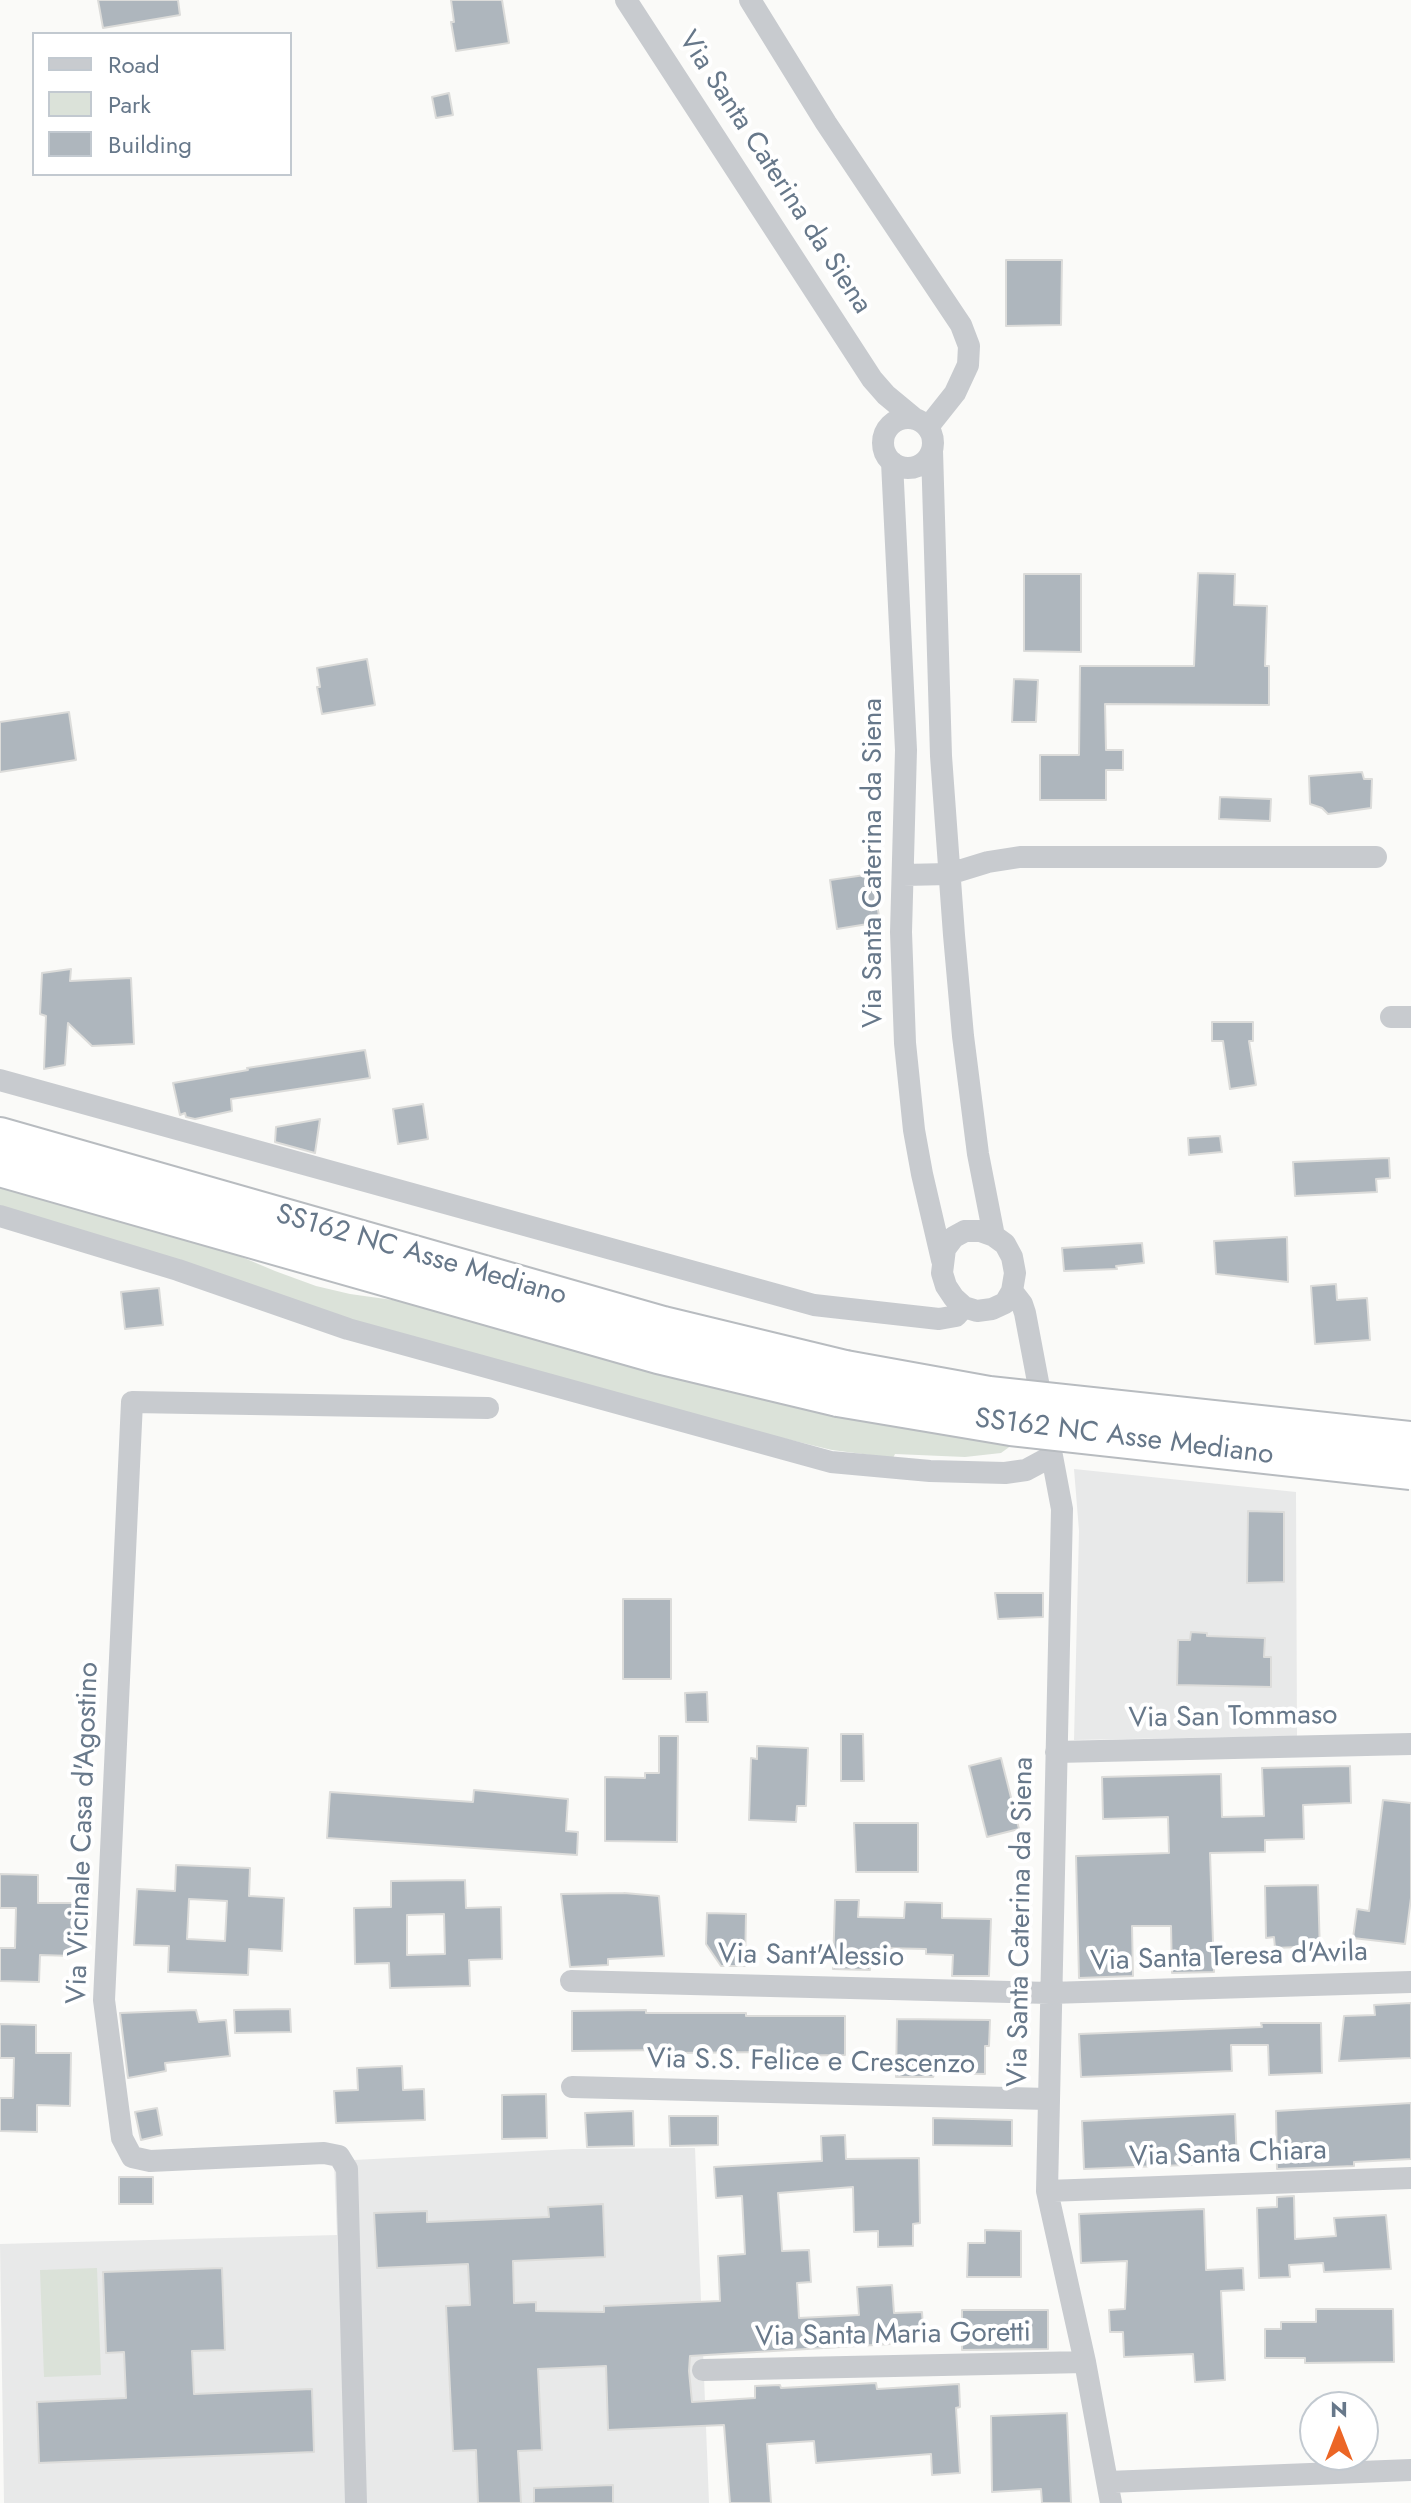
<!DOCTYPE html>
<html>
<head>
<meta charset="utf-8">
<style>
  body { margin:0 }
  #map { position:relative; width:1411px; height:2503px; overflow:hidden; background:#fafaf8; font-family:Jost,sans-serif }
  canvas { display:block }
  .legend { position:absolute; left:32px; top:32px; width:260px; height:144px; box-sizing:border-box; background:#fff; border:2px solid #c2c9d0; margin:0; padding:10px 14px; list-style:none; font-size:24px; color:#67788a }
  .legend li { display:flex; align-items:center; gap:16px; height:40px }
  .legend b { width:40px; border:2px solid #c2c9d0 }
  .north { position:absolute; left:1299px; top:2391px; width:80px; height:80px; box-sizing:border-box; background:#fff; border:2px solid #c2c9d0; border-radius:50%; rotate:0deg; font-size:22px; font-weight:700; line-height:32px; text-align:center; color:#67788a }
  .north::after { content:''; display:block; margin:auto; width:28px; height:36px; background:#ec6626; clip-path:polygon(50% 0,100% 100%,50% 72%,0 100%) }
</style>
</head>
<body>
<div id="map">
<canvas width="1411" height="2503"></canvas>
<ul class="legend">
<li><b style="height:10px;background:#c8cbcf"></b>Road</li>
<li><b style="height:22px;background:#dbe2d9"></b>Park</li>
<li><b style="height:22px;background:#aeb6bd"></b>Building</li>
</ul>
<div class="north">N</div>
</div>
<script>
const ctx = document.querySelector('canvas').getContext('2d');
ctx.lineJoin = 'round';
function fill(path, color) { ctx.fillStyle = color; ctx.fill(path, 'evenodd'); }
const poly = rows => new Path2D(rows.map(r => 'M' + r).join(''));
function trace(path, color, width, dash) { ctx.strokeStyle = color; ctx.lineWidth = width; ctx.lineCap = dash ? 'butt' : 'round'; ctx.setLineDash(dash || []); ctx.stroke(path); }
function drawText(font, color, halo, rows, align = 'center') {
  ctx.font = font + ' Jost,sans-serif'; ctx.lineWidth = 8; ctx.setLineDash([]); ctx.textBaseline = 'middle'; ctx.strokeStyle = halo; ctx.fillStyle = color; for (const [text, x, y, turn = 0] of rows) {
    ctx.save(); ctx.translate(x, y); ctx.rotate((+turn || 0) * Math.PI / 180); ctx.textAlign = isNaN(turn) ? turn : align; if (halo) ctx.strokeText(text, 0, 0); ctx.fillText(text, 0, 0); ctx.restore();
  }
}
fill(poly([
  [1074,1469,1296,1492,1297,1736,1074,1740,1079,1531],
  [695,2148,709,2503,4,2503,0,2244,337,2235,334,2161,572,2149]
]), '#e8e9e9');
fill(poly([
  [0,1183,218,1247,275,1271,316,1286,350,1294,400,1301,602,1359,787,1405,882,1425,1012,1445,1001,1453,965,1457,895,1454,893,1458,832,1450,720,1423,359,1323,0,1209],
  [97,2268,101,2375,44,2377,40,2270]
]), '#dbe2d9');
const building = poly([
  [98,0,178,0,180,15,103,28,98,0],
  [451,0,502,0,509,43,456,51,451,22,454,22,451,0],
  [449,93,453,115,436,118,432,97,449,93],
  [1006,260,1062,260,1061,325,1006,326,1006,260],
  [1198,573,1235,574,1234,605,1267,606,1265,666,1269,666,1269,705,1105,704,1106,750,1123,750,1123,770,1106,770,1106,800,1040,800,1040,755,1079,755,1080,666,1194,666,1198,573],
  [1024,574,1081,574,1081,652,1024,651,1024,574],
  [367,659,375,705,322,714,317,687,320,687,317,668,367,659],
  [1014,679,1038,680,1036,722,1012,722,1014,679],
  [69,712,76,760,0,772,0,722,69,712],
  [1362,772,1364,779,1372,779,1371,808,1328,814,1322,808,1310,804,1309,776,1362,772],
  [1220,797,1271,799,1270,821,1219,819,1220,797],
  [872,874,880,922,837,929,830,880,872,874],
  [71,969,70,981,131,978,134,1044,92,1046,68,1023,65,1065,44,1069,46,1016,40,1014,42,973,71,969],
  [1212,1022,1253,1022,1253,1041,1249,1041,1256,1085,1230,1089,1223,1041,1212,1041,1212,1022],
  [365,1050,370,1078,231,1099,232,1111,195,1119,186,1117,185,1113,180,1115,173,1083,248,1070,247,1068,365,1050],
  [423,1104,428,1139,398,1144,393,1109,423,1104],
  [320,1119,315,1153,275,1142,276,1127,320,1119],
  [1220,1136,1222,1152,1189,1155,1188,1138,1220,1136],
  [1389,1158,1390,1178,1376,1179,1377,1192,1295,1196,1293,1162,1389,1158],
  [1287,1237,1288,1282,1216,1274,1214,1241,1287,1237],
  [1142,1243,1144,1263,1116,1266,1117,1269,1064,1271,1062,1248,1142,1243],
  [1336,1284,1337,1300,1367,1298,1370,1340,1315,1344,1311,1286,1336,1284],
  [159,1288,163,1325,125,1329,121,1292,159,1288],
  [1248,1511,1284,1512,1284,1582,1247,1583,1248,1511],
  [995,1593,1043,1593,1043,1617,998,1619,995,1593],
  [623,1599,671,1599,671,1679,623,1679,623,1599],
  [1191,1632,1207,1633,1207,1636,1265,1638,1264,1657,1271,1657,1271,1687,1177,1685,1178,1640,1190,1640,1191,1632],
  [707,1692,708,1722,686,1722,685,1693,707,1692],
  [841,1734,863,1734,864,1781,841,1781,841,1734],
  [659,1736,678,1736,677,1842,605,1841,605,1777,645,1778,645,1773,659,1773,659,1736],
  [757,1746,808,1748,806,1806,797,1806,796,1822,749,1820,751,1758,757,1759,757,1746],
  [1001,1758,1019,1829,987,1837,969,1766,1001,1758],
  [1350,1766,1351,1803,1303,1805,1304,1839,1265,1840,1265,1852,1210,1853,1214,1972,1172,1973,1171,1926,1132,1926,1133,1976,1079,1978,1076,1856,1169,1853,1168,1817,1103,1819,1102,1777,1221,1774,1222,1817,1264,1816,1262,1768,1350,1766],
  [474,1790,568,1799,566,1831,578,1832,577,1855,327,1838,330,1792,473,1802,474,1790],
  [1383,1800,1411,1803,1411,1898,1405,1944,1353,1938,1357,1909,1369,1911,1383,1800],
  [854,1823,918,1823,918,1872,856,1872,854,1823],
  [176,1865,250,1868,249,1896,284,1898,282,1951,249,1949,248,1975,168,1972,169,1946,134,1945,137,1889,175,1891,176,1865],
  [189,1899,227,1901,225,1941,187,1939,189,1899],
  [0,1874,38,1875,38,1903,74,1903,73,1956,40,1955,39,1982,0,1981,0,1948,15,1948,16,1908,0,1908,0,1874],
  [465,1880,466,1908,501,1907,502,1959,469,1960,470,1986,390,1988,389,1963,355,1964,354,1908,391,1907,391,1881,465,1880],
  [444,1914,445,1954,407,1955,407,1915,444,1914],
  [1318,1885,1320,1953,1298,1954,1298,1947,1275,1948,1274,1937,1266,1938,1265,1886,1318,1885],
  [624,1893,659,1896,664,1956,608,1959,608,1965,570,1967,561,1894,624,1893],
  [835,1900,859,1900,858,1917,904,1918,905,1902,942,1903,942,1918,991,1919,989,1976,952,1976,953,1955,926,1954,926,1949,882,1948,882,1961,870,1961,870,1970,833,1969,835,1900],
  [707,1913,746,1914,745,1966,721,1966,706,1944,707,1913],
  [1411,2003,1411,2058,1339,2061,1344,2016,1375,2015,1374,2005,1411,2003],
  [290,2009,291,2032,235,2033,234,2010,290,2009],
  [196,2010,199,2022,226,2020,230,2056,165,2063,166,2071,128,2078,120,2013,196,2010],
  [646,2010,646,2013,746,2013,746,2016,845,2016,845,2055,771,2056,771,2052,672,2053,672,2050,572,2051,572,2011,646,2010],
  [897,2019,990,2020,989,2046,985,2046,985,2074,935,2073,933,2077,896,2077,897,2019],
  [1261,2023,1321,2023,1322,2073,1269,2075,1268,2045,1231,2045,1232,2071,1081,2077,1079,2034,1262,2027,1261,2023],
  [0,2024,36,2025,36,2053,71,2053,70,2106,37,2105,37,2132,0,2131,0,2098,13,2098,14,2058,0,2058,0,2024],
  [402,2066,403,2090,424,2089,425,2120,336,2123,334,2091,358,2090,357,2068,402,2066],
  [546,2094,547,2138,502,2139,502,2095,546,2094],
  [1411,2103,1411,2159,1354,2162,1354,2166,1277,2169,1276,2111,1411,2103],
  [157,2108,162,2135,141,2140,135,2112,157,2108],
  [633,2111,634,2146,587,2147,585,2113,633,2111],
  [1235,2114,1237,2163,1084,2169,1082,2121,1235,2114],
  [669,2116,718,2116,718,2145,670,2146,669,2116],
  [933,2118,1012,2120,1012,2146,933,2145,933,2118],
  [845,2135,846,2159,919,2158,920,2223,913,2224,913,2246,878,2247,878,2231,854,2232,853,2187,778,2193,782,2251,809,2250,811,2282,797,2283,799,2318,859,2315,857,2287,892,2285,894,2313,922,2312,924,2342,690,2356,689,2371,692,2402,755,2398,755,2386,780,2385,781,2388,876,2383,877,2389,959,2384,960,2407,956,2408,960,2473,932,2475,931,2454,816,2463,814,2441,767,2444,771,2503,730,2503,724,2425,608,2430,606,2366,538,2369,542,2450,518,2451,521,2503,478,2503,476,2450,453,2451,446,2306,470,2305,468,2264,377,2268,374,2213,427,2211,427,2222,549,2217,548,2207,603,2204,605,2257,513,2261,514,2303,536,2302,536,2311,604,2312,604,2306,720,2301,718,2256,745,2254,742,2196,716,2198,714,2167,822,2161,821,2136,845,2135],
  [119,2177,153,2177,153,2204,119,2204,119,2177],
  [1294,2196,1295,2239,1336,2236,1334,2218,1386,2215,1391,2269,1324,2272,1323,2263,1289,2265,1290,2277,1259,2278,1257,2208,1277,2207,1277,2197,1294,2196],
  [1204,2209,1206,2270,1243,2268,1244,2290,1221,2291,1225,2380,1195,2382,1193,2354,1124,2357,1123,2332,1110,2332,1109,2310,1125,2309,1127,2261,1081,2263,1079,2214,1204,2209],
  [985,2230,1021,2231,1021,2277,967,2277,968,2243,985,2243,985,2230],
  [222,2268,225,2350,192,2351,194,2394,312,2389,314,2452,39,2463,37,2402,126,2398,124,2352,106,2353,103,2272,222,2268],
  [1316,2309,1393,2309,1394,2362,1305,2363,1305,2358,1265,2358,1265,2329,1281,2329,1281,2322,1316,2322,1316,2309],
  [962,2310,1048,2310,1048,2349,962,2350,962,2310],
  [1067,2413,1071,2503,1042,2503,1041,2489,992,2492,991,2416,1067,2413],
  [613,2485,613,2503,534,2503,534,2488,613,2485]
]);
fill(building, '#aeb6bd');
trace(building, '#dcdcda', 2);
const trunk = poly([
  [0,1136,663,1325,845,1369],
  [0,1168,658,1355,838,1398]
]);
trace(trunk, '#b8bcc0', 40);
trace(poly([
  [626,0,872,379,886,395,915,419],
  [750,0,826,123,961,325,969,346,968,365,955,393,928,427],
  '883 443a25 25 0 1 1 50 0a25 25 0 1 1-50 0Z',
  [932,450,941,756,954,935,963,1036,978,1154,994,1236],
  [892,462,906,750,901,932,905,1043,914,1130,922,1174,942,1260],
  [903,875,949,874,988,862,1020,857,1376,857],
  [1391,1017,1411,1017],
  [0,1080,814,1305,939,1319,956,1316,964,1307],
  [0,1216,178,1270,348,1329,831,1462,930,1471,1005,1473,1026,1470,1052,1456],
  [965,1231,980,1231,994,1236,1005,1244,1012,1257,1015,1273,1012,1291,1005,1303,992,1309,977,1311,964,1307,954,1298,946,1286,942,1273,945,1249,954,1237,965,1231],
  [1012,1291,1022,1304,1025,1313,1062,1509,1047,2191,1085,2362,1111,2503],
  [1056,1752,1411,1744],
  [571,1981,1050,1993,1411,1982],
  [572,2087,1048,2099],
  [1047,2191,1411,2178],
  [703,2370,1085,2362],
  [1108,2482,1411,2470],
  [356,2503,347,2169,339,2156,324,2153,150,2161,132,2157,122,2138,104,2000,132,1402,488,1408]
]), '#c8cbcf', 22);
trace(trunk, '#fff', 36);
const trunkBridge = poly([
  [845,1369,989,1395,1411,1440],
  [838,1398,1011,1427,1411,1471]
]);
trace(trunkBridge, '#b8bcc0', 40, []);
trace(trunkBridge, '#fff', 36);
drawText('28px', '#67788a', '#fff', [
  ["Via Santa Caterina da Siena",774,173,57],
  ["Via Santa Caterina da Siena",874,863,-90],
  ["SS162 NC Asse Mediano",421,1256,16],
  ["SS162 NC Asse Mediano",1124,1438,7],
  ["Via San Tommaso",1233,1718,-1],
  ["Via Vicinale Casa d'Agostino",84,1833,-88],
  ["Via Santa Caterina da Siena",1022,1922,-89],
  ["Via Sant'Alessio",811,1957,1],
  ["Via Santa Teresa d'Avila",1229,1958,-2],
  ["Via S.S. Felice e Crescenzo",811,2063,1],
  ["Via Santa Chiara",1228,2155,-2],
  ["Via Santa Maria Goretti",893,2336,-1]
]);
</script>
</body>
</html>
